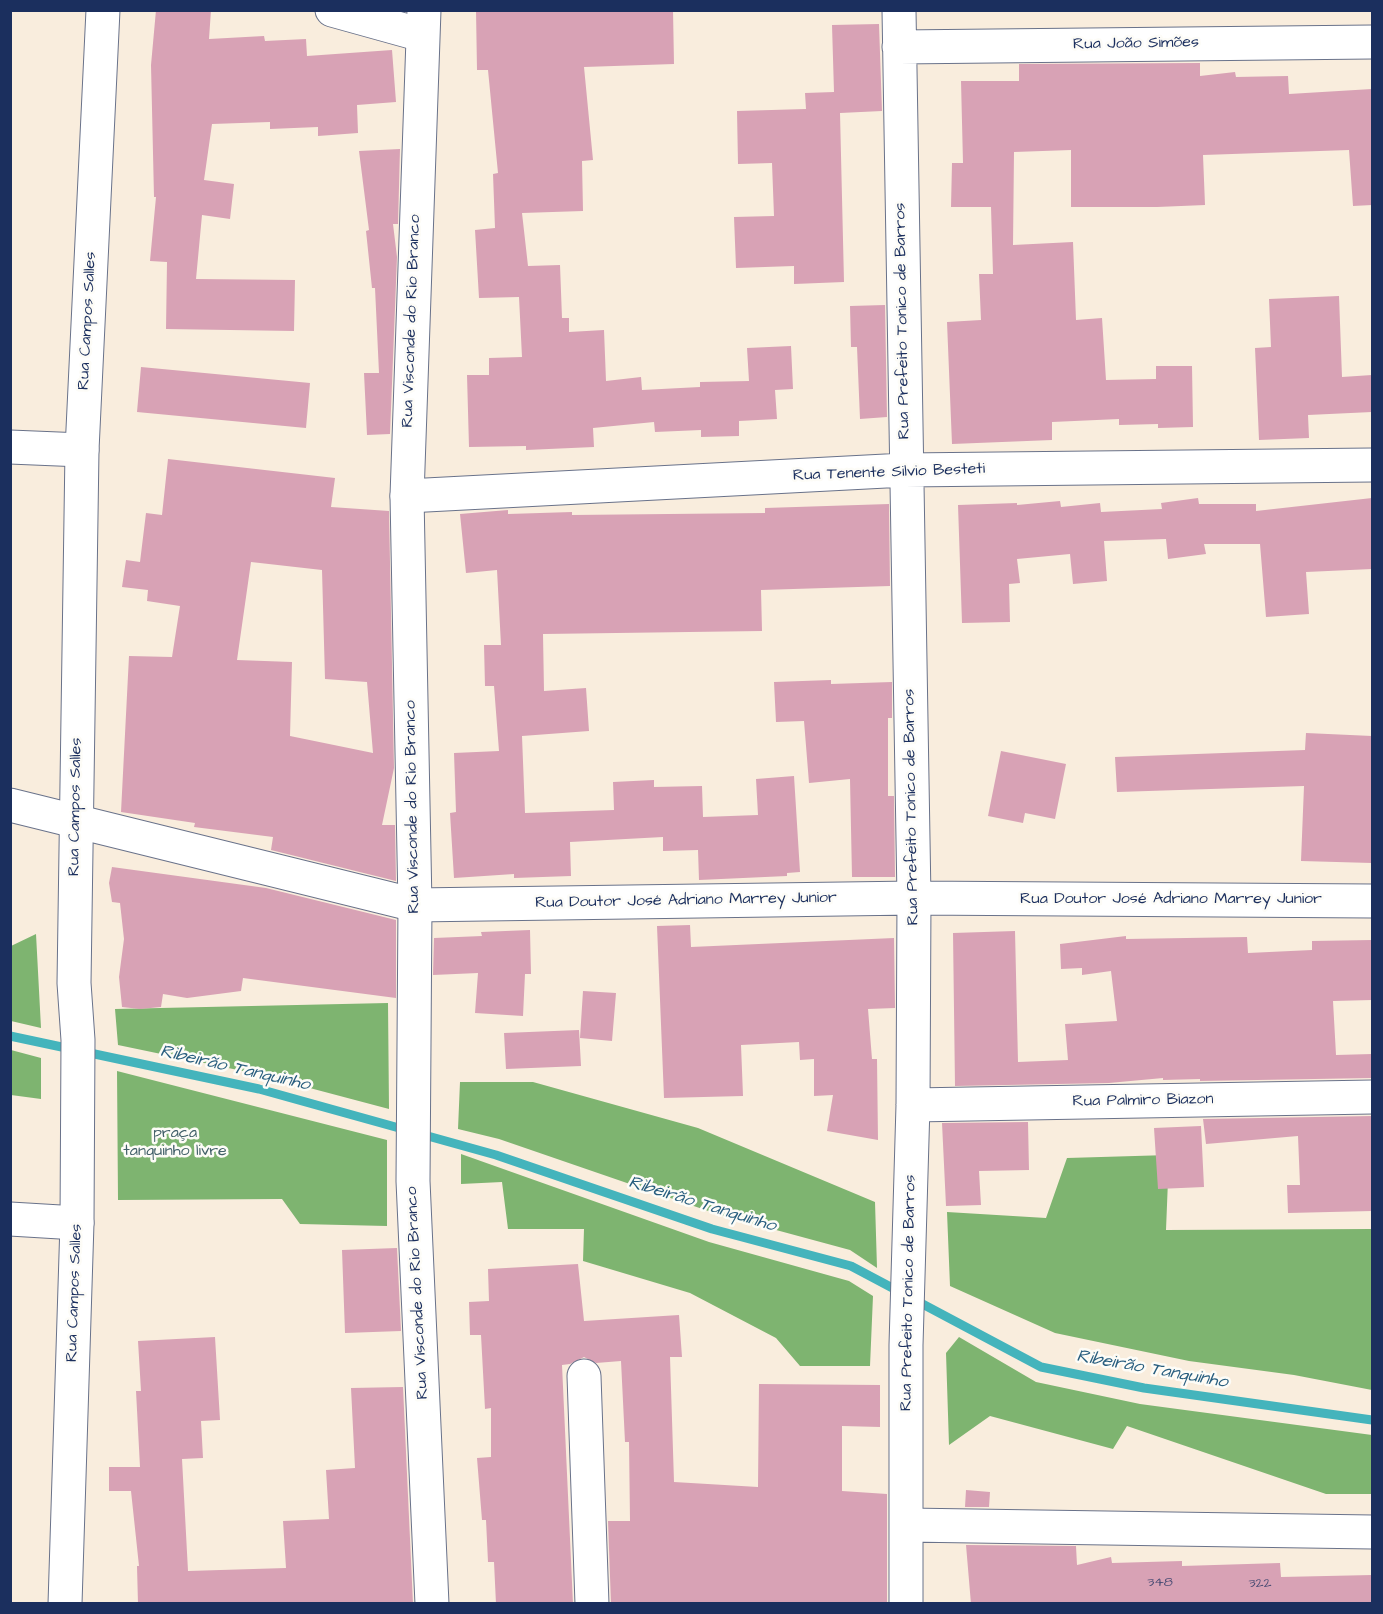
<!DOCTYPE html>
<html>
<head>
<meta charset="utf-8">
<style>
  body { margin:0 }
  #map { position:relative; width:1383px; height:1614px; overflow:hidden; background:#f9eddd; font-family:"Architects Daughter",sans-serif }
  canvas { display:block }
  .frame { position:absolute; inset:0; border:12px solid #1b2f5e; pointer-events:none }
</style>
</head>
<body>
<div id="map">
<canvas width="1383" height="1614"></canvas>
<div class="frame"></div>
</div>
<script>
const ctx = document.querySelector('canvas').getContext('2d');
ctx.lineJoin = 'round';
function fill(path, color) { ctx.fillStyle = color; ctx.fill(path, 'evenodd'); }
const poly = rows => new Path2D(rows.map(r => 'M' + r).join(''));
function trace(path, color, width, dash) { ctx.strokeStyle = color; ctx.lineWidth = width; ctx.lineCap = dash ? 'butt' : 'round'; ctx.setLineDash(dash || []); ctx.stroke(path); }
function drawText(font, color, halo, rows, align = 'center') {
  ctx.font = font + ' "Architects Daughter",sans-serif'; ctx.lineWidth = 5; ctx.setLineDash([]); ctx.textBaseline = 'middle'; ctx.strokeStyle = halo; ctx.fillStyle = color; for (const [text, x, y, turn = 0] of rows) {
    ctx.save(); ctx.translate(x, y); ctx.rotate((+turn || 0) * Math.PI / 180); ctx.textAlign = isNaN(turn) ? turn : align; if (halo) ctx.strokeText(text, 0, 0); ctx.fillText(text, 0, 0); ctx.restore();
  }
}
fill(poly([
  [36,934,41,1028,11,1021,11,946],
  [388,1003,389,1109,257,1074,118,1045,115,1009],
  [11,1050,41,1058,41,1099,11,1095],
  [117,1071,387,1140,387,1226,300,1224,282,1199,118,1200],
  [460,1082,533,1082,698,1128,875,1202,877,1268,850,1250,717,1214,499,1139,458,1129],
  [461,1154,709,1242,849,1281,873,1296,870,1366,800,1366,776,1338,690,1293,583,1261,584,1229,508,1229,502,1182,461,1184],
  [1169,1155,1166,1230,1372,1229,1372,1390,1294,1375,1189,1361,1055,1333,950,1286,947,1212,1046,1218,1067,1158],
  [959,1337,1036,1382,1140,1404,1372,1435,1372,1494,1326,1494,1127,1426,1113,1449,990,1416,949,1445,946,1353]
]), '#7eb470');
trace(poly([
  [10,1036,259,1089,496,1155,712,1229,851,1266,900,1292],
  [915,1300,1041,1367,1144,1388,1372,1420]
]), '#44b4bc', 9);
fill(poly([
  [156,10,211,10,209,39,264,36,265,41,306,39,307,56,392,50,396,102,357,105,358,133,318,136,318,127,270,129,270,122,212,124,204,180,234,184,230,219,202,215,196,279,295,280,294,331,166,329,167,262,150,261,156,197,154,197,151,65],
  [476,10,673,10,674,64,584,67,593,160,582,161,583,211,522,213,528,266,560,265,562,318,569,318,569,332,604,330,606,381,641,377,642,390,700,387,700,382,749,381,747,348,791,346,793,389,775,390,777,419,739,421,739,436,701,437,701,430,655,432,654,422,593,428,594,447,526,450,526,446,469,447,467,375,489,375,489,358,522,357,519,297,479,298,475,230,495,228,493,174,498,173,488,70,477,70],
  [879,24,882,111,840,113,844,282,794,284,794,266,736,268,734,217,774,216,772,163,738,164,737,111,806,109,805,93,834,92,832,25],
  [1200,63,1200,76,1235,72,1236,77,1288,76,1289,94,1372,89,1372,205,1353,206,1349,150,1203,155,1205,205,1157,207,1071,207,1071,150,1014,152,1013,245,1073,242,1076,320,1102,318,1106,380,1156,379,1156,366,1192,366,1193,427,1158,428,1158,424,1119,425,1119,419,1052,422,1052,440,952,444,947,322,981,320,979,274,993,274,991,207,951,207,952,163,963,163,961,81,1019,81,1019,64],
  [400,149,398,224,393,224,397,257,390,434,367,435,364,373,379,373,375,288,372,288,366,231,369,230,359,151],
  [1339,296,1342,377,1372,375,1372,412,1308,415,1309,438,1259,440,1255,348,1271,347,1269,299],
  [885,305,887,417,860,419,857,347,851,347,850,306],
  [141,367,310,383,306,428,137,412],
  [168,459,335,478,331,507,389,511,394,768,382,825,395,825,396,881,271,850,273,837,194,827,195,823,121,812,129,656,172,657,180,606,147,601,148,590,122,587,126,560,140,562,146,513,162,515],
  [251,562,322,570,325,679,367,682,373,753,290,736,292,662,237,660],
  [1198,498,1199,504,1256,504,1256,511,1372,498,1372,569,1306,572,1309,614,1266,617,1260,544,1204,544,1206,554,1168,559,1166,539,1104,541,1107,581,1073,584,1070,554,1017,559,1020,583,1009,584,1010,622,962,623,958,505,1017,503,1017,505,1060,501,1061,507,1100,503,1101,512,1162,509,1161,503],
  [889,504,890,586,761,590,762,631,543,634,544,691,586,688,589,731,522,736,525,813,614,810,613,782,654,780,654,787,702,786,703,817,758,815,756,779,794,776,800,872,787,873,787,876,699,880,698,850,663,851,663,837,570,842,571,876,514,878,514,874,454,878,450,813,456,812,454,753,499,751,494,686,485,686,484,645,501,645,497,570,466,573,460,514,508,510,508,514,572,512,572,515,765,513,765,508],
  [831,680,831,684,892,682,892,718,888,718,888,796,894,796,895,877,852,877,850,779,809,783,804,721,776,722,774,682],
  [1306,733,1372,736,1372,863,1301,861,1304,786,1117,792,1115,757,1305,750],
  [1001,751,1066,764,1055,819,1025,813,1023,823,988,816],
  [112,867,266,888,396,920,396,998,243,978,241,991,187,998,163,994,161,1007,140,1009,122,1007,119,977,124,939,120,903,112,902,109,883],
  [690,925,691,947,894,938,895,1008,868,1009,872,1059,877,1059,878,1140,827,1131,833,1095,814,1096,814,1059,800,1060,799,1042,741,1045,743,1096,664,1098,657,926],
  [530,930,531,974,525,974,523,1016,475,1013,478,973,433,975,434,938,482,936,481,932],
  [1015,931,1018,1062,1068,1060,1065,1024,1117,1021,1111,971,1082,975,1082,968,1061,969,1060,944,1126,936,1126,939,1247,937,1248,953,1312,950,1312,941,1372,940,1372,1000,1333,1001,1336,1055,1372,1054,1372,1078,1200,1081,1200,1079,1163,1080,1163,1078,1109,1083,955,1086,953,933],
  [583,991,616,993,612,1041,580,1038],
  [579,1030,581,1066,506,1069,504,1033],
  [1372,1116,1372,1211,1288,1213,1287,1185,1300,1185,1298,1136,1206,1144,1203,1119],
  [1028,1122,1029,1170,979,1171,981,1205,946,1206,942,1123],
  [1201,1126,1204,1187,1158,1189,1154,1128],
  [397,1248,401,1331,345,1333,342,1250],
  [578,1264,584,1321,679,1315,682,1357,670,1357,674,1482,758,1487,759,1384,880,1385,880,1427,842,1426,842,1491,887,1494,887,1604,611,1604,608,1521,630,1521,629,1442,625,1442,621,1361,596,1363,584,1357,570,1364,562,1365,573,1604,496,1604,494,1562,488,1562,486,1520,482,1520,477,1458,491,1457,491,1408,485,1409,481,1335,470,1335,469,1302,489,1301,488,1269],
  [215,1337,220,1420,201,1421,203,1458,182,1459,188,1571,286,1568,283,1521,329,1519,326,1470,355,1468,351,1388,403,1387,413,1604,138,1604,137,1566,139,1566,131,1491,109,1491,109,1467,140,1467,136,1391,141,1391,138,1341],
  [966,1490,990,1492,989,1507,965,1507],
  [966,1545,1076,1546,1077,1565,1111,1557,1112,1563,1182,1561,1182,1566,1280,1563,1281,1577,1372,1575,1372,1604,971,1604]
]), '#d8a2b5');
const street = poly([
  [332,10,422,35],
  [899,10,914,898,913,1105,906,1345,906,1604],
  [899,47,1372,42],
  [10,447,82,450],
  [407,496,905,470,1372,465],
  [10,805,415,905,914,898,1372,901],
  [913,1105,1372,1097],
  [10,1219,77,1223],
  [584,1376,592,1604],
  [907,1525,1372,1532]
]);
const secondary = poly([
  [424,10,407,496,415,905,413,1181,432,1604],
  [65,1604,77,1223,78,1040,74,983,82,450,103,10]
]);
trace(street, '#69728a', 35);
trace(secondary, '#69728a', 35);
trace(street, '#fff', 33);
trace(secondary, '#fff', 33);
drawText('14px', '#4a4c74', null, [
  ["348",1160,1583],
  ["322",1260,1584]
]);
drawText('16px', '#1b2f5e', '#fdfcf7', [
  ["Rua João Simões",1136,44,-1],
  ["Rua Campos Salles",88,321,-87],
  ["Rua Visconde do Rio Branco",412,321,-88],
  ["Rua Prefeito Tonico de Barros",903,321,-91],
  ["Rua Tenente Silvio Besteti",889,473,-2],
  ["Rua Campos Salles",76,807,-89],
  ["Rua Visconde do Rio Branco",413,807,-91],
  ["Rua Prefeito Tonico de Barros",912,807,-91],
  ["Rua Doutor José Adriano Marrey Junior",1171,900],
  ["Rua Doutor José Adriano Marrey Junior",686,901,-1],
  ["Rua Palmiro Biazon",1143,1101,-1],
  ["Rua Campos Salles",75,1293,-88],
  ["Rua Visconde do Rio Branco",418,1293,-93],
  ["Rua Prefeito Tonico de Barros",909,1293,-89]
]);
drawText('16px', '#426069', '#fdfcf7', [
  ["praça",175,1134],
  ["tanquinho livre",175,1152]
]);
drawText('italic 18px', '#295e7f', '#fdfcf7', [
  ["Ribeirão Tanquinho",235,1069,13],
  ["Ribeirão Tanquinho",702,1205,17],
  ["Ribeirão Tanquinho",1152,1370,10]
]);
</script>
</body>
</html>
